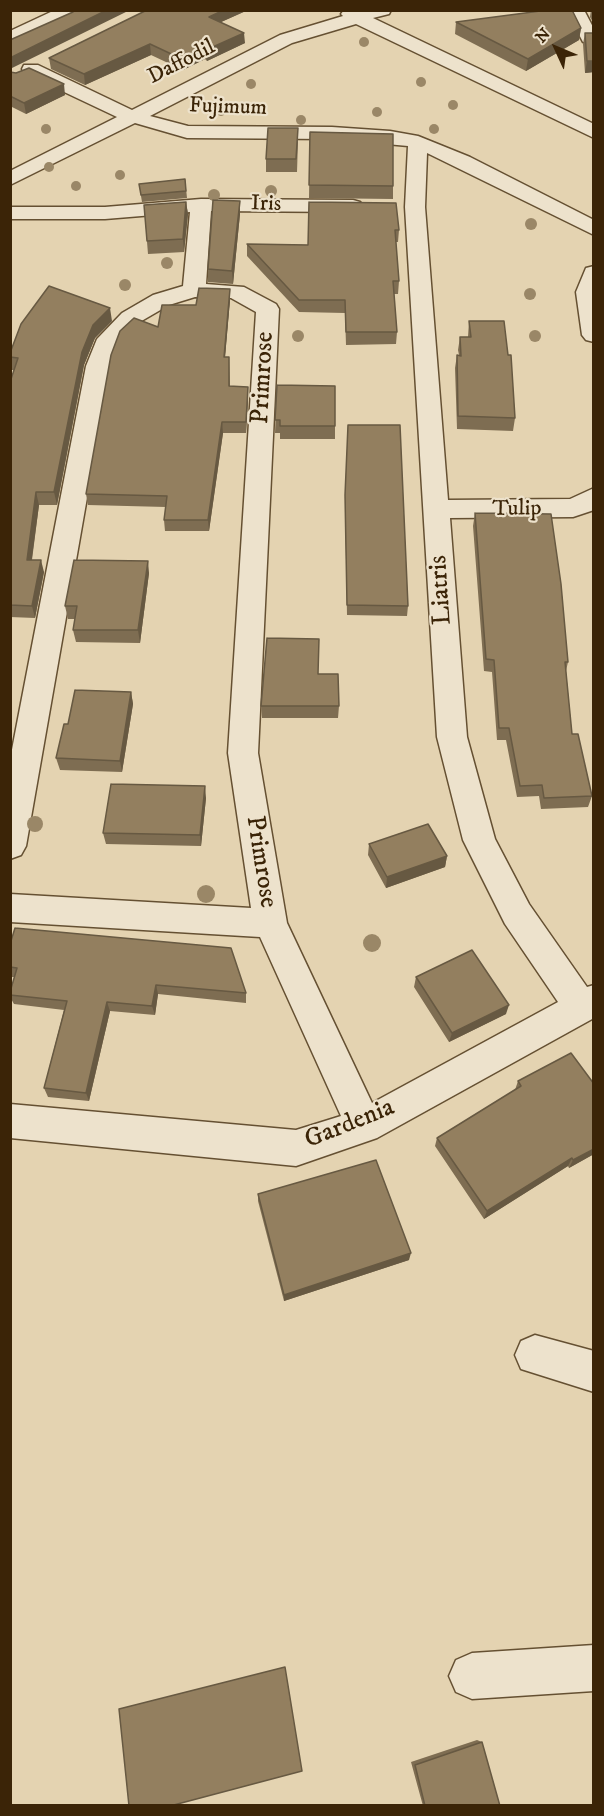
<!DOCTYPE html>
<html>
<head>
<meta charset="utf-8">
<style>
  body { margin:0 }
  #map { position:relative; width:604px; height:1816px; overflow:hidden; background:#e4d3b1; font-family:"IM FELL DW Pica",serif }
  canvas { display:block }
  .frame { position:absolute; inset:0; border:12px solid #3b2407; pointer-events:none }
  .north { position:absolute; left:526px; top:18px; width:60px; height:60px; -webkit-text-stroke:4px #ede2cc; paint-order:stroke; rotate:314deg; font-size:16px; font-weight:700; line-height:24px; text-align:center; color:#3b2407 }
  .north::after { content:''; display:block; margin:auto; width:21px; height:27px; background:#3b2407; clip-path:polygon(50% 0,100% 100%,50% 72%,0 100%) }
</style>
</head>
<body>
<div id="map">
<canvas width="604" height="1816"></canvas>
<div class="frame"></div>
<div class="north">N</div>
</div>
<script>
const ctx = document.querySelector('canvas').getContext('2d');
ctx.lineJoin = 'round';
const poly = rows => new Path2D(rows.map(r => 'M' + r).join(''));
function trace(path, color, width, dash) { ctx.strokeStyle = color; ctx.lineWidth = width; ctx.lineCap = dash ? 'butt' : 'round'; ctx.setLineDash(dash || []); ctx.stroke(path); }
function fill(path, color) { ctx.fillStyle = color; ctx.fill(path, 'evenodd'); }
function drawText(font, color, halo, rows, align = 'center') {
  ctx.font = font + ' "IM FELL DW Pica",serif'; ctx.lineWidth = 4.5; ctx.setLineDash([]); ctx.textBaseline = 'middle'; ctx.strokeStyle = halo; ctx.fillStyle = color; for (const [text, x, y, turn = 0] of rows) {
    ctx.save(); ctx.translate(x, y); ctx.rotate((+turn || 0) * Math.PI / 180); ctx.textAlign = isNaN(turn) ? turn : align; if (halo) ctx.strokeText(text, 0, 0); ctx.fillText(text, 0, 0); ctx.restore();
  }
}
const minor = poly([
  [55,10,78,10,76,14,10,43,10,31,55,10],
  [344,10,391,10,389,14,373,18,594,124,594,138,356,24,292,43,150,116,188,126,332,127,390,131,418,136,470,157,594,220,594,235,427,153,425,207,448,500,570,499,594,488,594,510,573,517,450,518,467,737,495,839,529,904,587,987,594,985,594,1018,377,1138,296,1166,10,1138,10,1104,296,1130,341,1116,260,937,10,922,10,894,251,908,228,753,256,312,231,298,195,297,169,305,138,323,120,341,110,366,26,846,21,855,10,859,10,760,86,366,97,339,122,313,153,295,183,286,190,212,105,219,10,219,10,207,105,207,201,199,353,200,360,202,363,206,360,210,353,212,211,211,206,284,244,287,276,304,279,309,258,753,287,923,372,1103,558,1002,505,924,463,840,437,737,405,207,408,146,332,139,187,138,135,123,10,185,10,171,117,117,24,73,22,69,24,65,38,65,132,110,280,35,343,16,341,14,344,10],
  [566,10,584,10,594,29,594,42,583,42,566,10],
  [594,266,594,342,586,340,582,335,576,292,586,268,594,266],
  [535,1335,594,1351,594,1392,521,1369,515,1355,521,1341,535,1335],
  [594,1645,594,1691,472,1699,456,1692,449,1676,456,1660,472,1653,594,1645]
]);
trace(minor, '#655032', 3);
fill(minor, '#ede2cc');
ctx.fillStyle = '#9a8767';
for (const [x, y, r] of [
  [364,42,5],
  [421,82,5],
  [251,84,5],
  [453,105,5],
  [221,111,5],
  [377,112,5],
  [301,120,5],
  [46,129,5],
  [434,129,5],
  [49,167,5],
  [120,175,5],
  [76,186,5],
  [271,191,6],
  [214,195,6],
  [531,224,6],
  [167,263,6],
  [125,285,6],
  [530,294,6],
  [298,336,6],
  [535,336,6],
  [35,824,8],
  [206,894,9],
  [372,943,9]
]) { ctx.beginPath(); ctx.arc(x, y, r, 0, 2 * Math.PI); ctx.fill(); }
fill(poly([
  [147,10,248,10,221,22,245,43,207,61,205,59,183,70,151,55,85,85,51,69,49,58],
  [591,10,594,10,594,24,590,17],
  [456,22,581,28,579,40,526,71,455,34],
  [585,33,594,33,594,72,585,73,583,44],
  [10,72,65,95,26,114,10,106],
  [310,132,393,186,393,199,309,198],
  [298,141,297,172,266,172,266,159],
  [185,179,187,198,142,202,139,184],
  [240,201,240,214,233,284,208,282,208,269],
  [186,202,188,214,184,252,148,254,144,205],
  [309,202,399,230,398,242,396,242,399,281,398,294,394,294,397,332,396,344,346,345,345,313,299,312,247,256,247,244,308,245],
  [230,300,225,357,229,357,230,386,248,387,248,398,246,433,223,433,209,531,165,531,164,520,166,507,88,505,86,494,158,327,196,305],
  [112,321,95,338,84,365,57,505,39,505,32,560,44,572,35,618,10,617,10,382,14,370,12,370,10,363,10,353],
  [469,321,515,418,513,431,457,429,455,368,457,355,459,355,458,350,460,337,468,337],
  [277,385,335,426,335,439,280,439,280,433,275,433],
  [348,425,408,606,407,616,347,615,345,506],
  [475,513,568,662,566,671,572,734,592,796,588,807,541,809,539,796,517,797,506,740,497,740,492,672,484,671,473,526],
  [149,573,140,643,76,642,73,630,75,619,68,619,65,606],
  [318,674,339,706,338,718,262,718,261,706],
  [131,692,133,704,122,772,60,770,56,758,68,724],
  [206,798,201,846,106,844,103,833],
  [369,844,447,856,445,867,386,888,368,855],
  [10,944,246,993,246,1003,158,994,155,1015,110,1011,89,1101,48,1097,44,1088,64,1010,14,1004,10,997,10,992,15,977,10,977],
  [416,977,506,1014,449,1042,414,987],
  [518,1081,594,1084,594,1154,569,1168,568,1166,484,1219,435,1146,437,1138,515,1090],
  [258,1194,409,1260,284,1301,258,1201],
  [477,1740,482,1742,500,1806,423,1806,411,1762]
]), '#7e6d52');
fill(poly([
  [107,10,130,10,10,69,10,58],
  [224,10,248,10,210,27,209,17],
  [581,28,579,40,526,71,528,59],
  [244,33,245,43,207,61,206,50],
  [150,44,151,55,85,85,84,74],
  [204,49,205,59,183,70,182,59],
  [587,61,594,61,594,72,585,73],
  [64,84,65,95,26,114,24,103],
  [240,201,240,214,233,284,232,271],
  [186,202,188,214,184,252,183,239],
  [230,289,230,300,224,369,224,357],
  [110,308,112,321,95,338,84,365,57,505,54,492,82,352,93,325],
  [248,387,248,398,246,433,246,422],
  [222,422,223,433,209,531,208,520],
  [36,492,39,505,30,572,27,560],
  [41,560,44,572,35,618,32,606],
  [148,561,149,573,140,643,138,630],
  [131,692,133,704,122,772,120,761],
  [205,786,206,798,201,846,200,835],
  [447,856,445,867,386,888,387,877],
  [156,985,158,994,155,1015,152,1006],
  [107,1002,110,1011,89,1101,86,1093],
  [509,1005,506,1014,449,1042,452,1033],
  [594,1149,594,1154,569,1168,573,1160],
  [572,1158,568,1166,484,1219,487,1211],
  [411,1253,409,1260,284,1301,284,1295]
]), '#675942');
const building = poly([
  [70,10,107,10,10,58,10,40,73,12,70,10],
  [147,10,224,10,209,17,244,33,206,50,204,49,182,59,150,44,84,74,49,58,147,10],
  [548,10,572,10,581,28,528,59,456,22,548,10],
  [585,33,594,33,594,61,587,61,585,33],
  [29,68,64,84,24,103,10,96,10,72,16,73,29,68],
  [268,128,298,128,296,159,266,159,268,128],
  [310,132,393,134,393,186,309,185,310,132],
  [185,179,186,191,141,195,139,184,185,179],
  [213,200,240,201,232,271,208,269,213,200],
  [186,202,183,239,147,241,144,205,186,202],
  [309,202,396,203,399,230,395,230,399,281,393,281,397,332,346,332,345,300,299,300,247,244,308,245,309,202],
  [49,286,110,308,93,325,82,352,54,492,36,492,27,560,41,560,32,606,10,605,10,382,18,358,10,357,10,353,21,324,49,286],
  [199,288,230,289,224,357,229,357,229,386,248,387,246,422,222,422,208,520,164,520,167,496,86,494,111,355,120,331,134,318,158,327,162,305,196,305,199,288],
  [469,321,504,321,508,355,511,355,515,418,458,416,457,355,461,356,460,337,471,337,469,321],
  [277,385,335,386,335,426,280,426,280,420,275,420,277,385],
  [348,425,400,425,408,606,347,605,345,495,348,425],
  [475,513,551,514,561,584,568,662,565,662,572,734,578,734,592,796,544,798,542,785,520,786,509,728,499,728,494,660,486,659,475,513],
  [74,560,148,561,138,630,73,630,77,606,65,606,74,560],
  [267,638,319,639,318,674,338,674,339,706,261,706,267,638],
  [75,690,131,692,120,761,56,758,64,724,68,724,75,690],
  [111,784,205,786,200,835,103,833,111,784],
  [428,824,447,856,387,877,369,844,428,824],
  [15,928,231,948,246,993,156,985,152,1006,107,1002,86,1093,44,1088,67,1001,10,995,10,992,17,968,10,967,10,944,15,928],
  [472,950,509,1005,452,1033,416,977,472,950],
  [571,1053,594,1084,594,1149,573,1160,572,1158,487,1211,437,1138,521,1086,518,1081,571,1053],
  [376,1160,411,1253,284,1295,258,1194,376,1160],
  [285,1667,302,1771,170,1806,129,1806,119,1709,285,1667],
  [482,1742,500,1806,425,1806,415,1765,482,1742]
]);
fill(building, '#937f5f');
trace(building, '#675942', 1.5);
drawText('22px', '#3b2407', '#ede2cc', [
  ["Daffodil",182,63,-27],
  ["Fujimum",228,108,2],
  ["Iris",266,205,1],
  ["Tulip",517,510,-1]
]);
drawText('26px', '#3b2407', '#ede2cc', [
  ["Primrose",264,378,-87],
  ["Liatris",442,590,-94],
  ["Primrose",260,862,81],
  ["Gardenia",350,1125,-22]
]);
</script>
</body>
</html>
